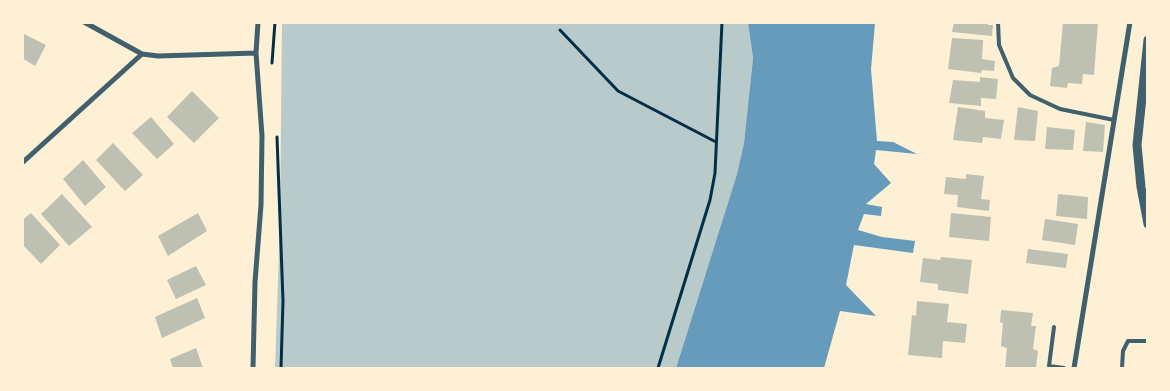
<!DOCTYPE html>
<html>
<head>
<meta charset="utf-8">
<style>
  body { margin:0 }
  #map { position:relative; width:1170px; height:391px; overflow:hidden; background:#fdf0d5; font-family:Commissioner,sans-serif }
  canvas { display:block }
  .frame { position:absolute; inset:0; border:24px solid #fdf0d5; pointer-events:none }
</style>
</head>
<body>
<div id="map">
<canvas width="1170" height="391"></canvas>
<div class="frame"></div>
</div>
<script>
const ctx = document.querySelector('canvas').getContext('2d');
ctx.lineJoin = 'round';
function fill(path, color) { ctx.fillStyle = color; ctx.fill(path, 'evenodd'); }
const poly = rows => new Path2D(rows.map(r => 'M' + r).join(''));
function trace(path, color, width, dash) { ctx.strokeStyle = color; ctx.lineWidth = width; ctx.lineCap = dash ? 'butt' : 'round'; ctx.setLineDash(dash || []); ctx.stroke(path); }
fill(poly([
  [282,23,748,23,753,58,744,143,737,174,676,368,275,368,280,219]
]), '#b9caca');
fill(poly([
  [748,23,875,23,871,69,877,141,893,142,917,154,876,150,874,164,891,183,866,204,882,207,881,216,864,214,858,230,882,237,915,241,913,253,854,245,846,285,876,316,840,311,824,368,676,368,737,174,744,143,753,58]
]), '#669bbc');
fill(poly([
  [954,22,988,22,988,25,993,25,992,36,952,32],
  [1063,22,1098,22,1094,75,1083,74,1082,84,1068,83,1067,88,1050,86,1052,68,1059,66],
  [22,33,46,45,35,66,22,58],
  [952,38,983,40,982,59,995,61,994,71,982,70,981,73,948,69],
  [980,77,998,79,996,99,981,98,981,106,949,103,953,80,980,82],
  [192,91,219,118,194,143,167,117],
  [958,107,985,111,985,118,1004,120,1001,139,983,137,982,143,953,140],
  [1018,107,1038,111,1035,141,1014,140],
  [151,117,174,144,157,159,132,133],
  [1086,122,1105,125,1103,152,1083,151],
  [1047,127,1075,130,1073,150,1045,149],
  [113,143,143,175,125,191,96,160],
  [83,160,106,187,85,206,63,179],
  [966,174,984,176,981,199,990,200,989,211,957,207,958,195,944,194,946,177,966,179],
  [62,194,92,227,69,246,41,214],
  [1058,194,1088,197,1087,219,1056,216],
  [31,213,60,245,41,264,22,244,22,220],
  [198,213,207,231,168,256,158,236],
  [951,213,991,217,989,241,949,237],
  [1045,219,1078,224,1075,245,1042,240],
  [1028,249,1068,254,1066,268,1026,263],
  [941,257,972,260,968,294,938,290,938,284,920,282,923,258,940,260],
  [196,266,206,285,176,299,167,280],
  [197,298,205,318,162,338,155,317],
  [917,301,949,304,947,322,967,324,965,343,943,341,942,358,908,355,912,315,916,316],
  [1001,310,1033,313,1031,326,1036,326,1033,349,1038,351,1036,368,1005,368,1007,348,1001,346,1003,323,1000,322],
  [196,348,203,368,173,368,170,359]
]), '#bec0b2');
trace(poly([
  [560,30,618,91,716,142],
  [272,63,275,22],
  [277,137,283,301,281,368],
  [658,368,710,200,715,173,722,22]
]), '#003049', 3);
trace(poly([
  [998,22,999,45,1013,78,1030,95,1060,109,1114,120],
  [1054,327,1049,366,1064,368],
  [1122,368,1123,351,1128,341,1148,341]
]), '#3f606c', 4);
trace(poly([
  [84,22,142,54,158,56,256,53],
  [22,163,142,54],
  [253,368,255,282,261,205,262,136,256,53,258,22],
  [1074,368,1130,22]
]), '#3f606c', 5);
trace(poly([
  [1148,40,1137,145,1141,187,1148,224]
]), '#3f606c', 9);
</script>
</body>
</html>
